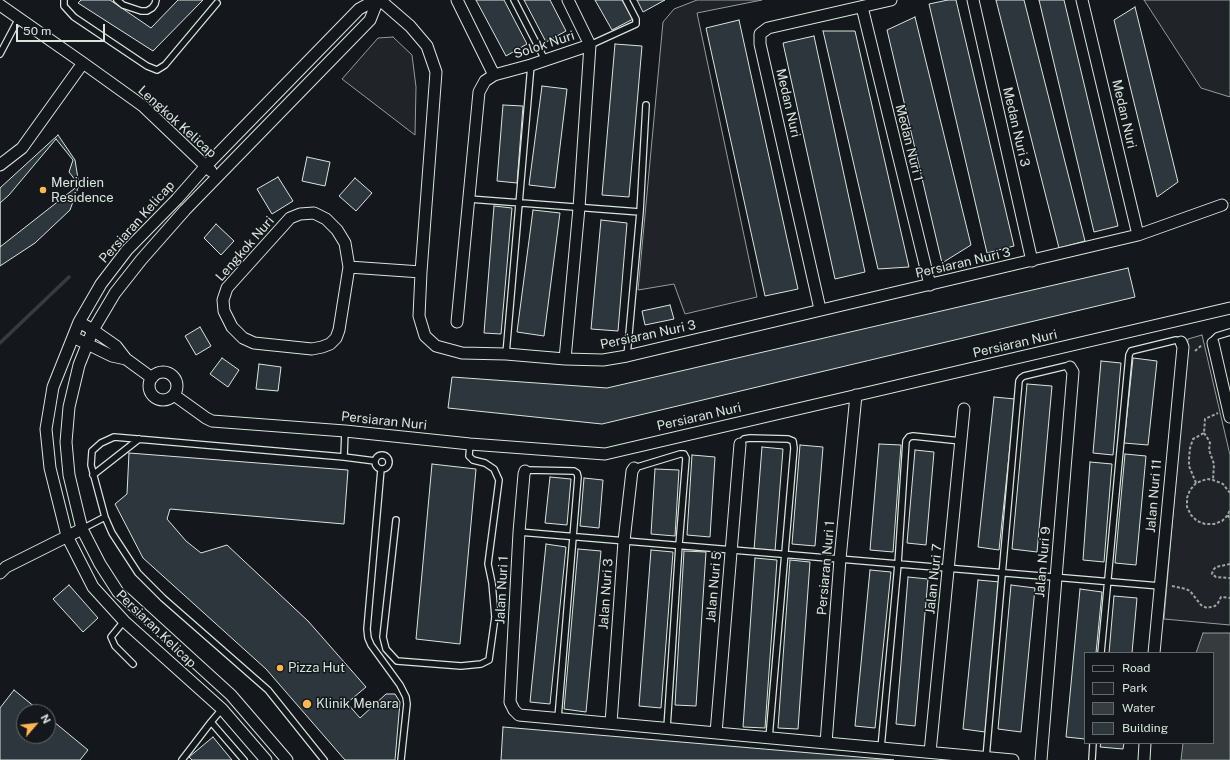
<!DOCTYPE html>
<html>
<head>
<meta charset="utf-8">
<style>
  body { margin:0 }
  #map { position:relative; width:1230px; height:760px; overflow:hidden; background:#14181c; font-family:"Public Sans",sans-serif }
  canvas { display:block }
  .legend { position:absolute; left:1084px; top:652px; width:130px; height:92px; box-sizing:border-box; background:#14181c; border:1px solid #626a69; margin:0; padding:5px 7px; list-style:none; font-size:12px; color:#d8e6dc }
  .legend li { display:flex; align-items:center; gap:8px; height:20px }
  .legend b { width:20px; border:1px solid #626a69 }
  .north { position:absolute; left:16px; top:704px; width:40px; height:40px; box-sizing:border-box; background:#14181c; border:1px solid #626a69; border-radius:50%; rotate:62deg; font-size:11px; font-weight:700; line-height:16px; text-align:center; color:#d8e6dc }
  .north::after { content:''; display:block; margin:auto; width:14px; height:18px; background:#ffb74d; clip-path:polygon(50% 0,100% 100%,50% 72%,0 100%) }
  .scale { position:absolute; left:16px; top:24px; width:89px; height:18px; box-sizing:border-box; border:2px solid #d8e6dc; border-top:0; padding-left:5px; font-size:12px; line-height:14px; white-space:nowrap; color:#d8e6dc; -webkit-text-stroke:3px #14181c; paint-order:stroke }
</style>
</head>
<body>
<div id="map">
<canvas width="1230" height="760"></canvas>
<ul class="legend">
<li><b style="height:5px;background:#14181c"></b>Road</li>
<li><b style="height:11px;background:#202428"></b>Park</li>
<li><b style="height:11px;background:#363b3e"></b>Water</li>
<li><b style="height:11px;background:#2c363c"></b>Building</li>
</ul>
<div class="north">N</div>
<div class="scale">50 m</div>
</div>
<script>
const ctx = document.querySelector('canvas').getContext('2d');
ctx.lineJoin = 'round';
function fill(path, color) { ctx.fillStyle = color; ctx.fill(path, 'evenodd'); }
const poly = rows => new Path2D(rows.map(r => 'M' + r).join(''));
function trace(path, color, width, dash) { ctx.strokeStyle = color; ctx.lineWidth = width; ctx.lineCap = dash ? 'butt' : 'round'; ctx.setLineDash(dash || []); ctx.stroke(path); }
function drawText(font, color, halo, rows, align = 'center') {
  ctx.font = font + ' "Public Sans",sans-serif'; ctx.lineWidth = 3; ctx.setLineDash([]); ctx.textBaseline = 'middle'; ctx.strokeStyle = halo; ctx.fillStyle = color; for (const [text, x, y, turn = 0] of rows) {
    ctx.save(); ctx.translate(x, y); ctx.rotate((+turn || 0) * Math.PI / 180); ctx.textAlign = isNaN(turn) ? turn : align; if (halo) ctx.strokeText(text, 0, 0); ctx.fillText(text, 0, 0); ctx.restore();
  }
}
const green = poly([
  [697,0,762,0,697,13,757,297,685,314,674,284,638,290,663,22,674,9,697,0],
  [1144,0,1230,0,1230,97,1201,88,1144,0],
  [393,37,412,55,416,87,415,135,342,79,378,38,393,37],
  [1202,335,1230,455,1230,625,1164,619,1188,339,1202,335]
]);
fill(green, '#202428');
trace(green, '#939e99', 1);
const water = poly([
  [1203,633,1230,633,1230,760,1181,760,1183,743,1213,743,1213,653,1196,653,1203,633]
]);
fill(water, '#363b3e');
trace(water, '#939e99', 1);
trace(poly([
  [0,343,69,277]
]), '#363b3e', 3.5);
const building = poly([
  [81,0,110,0,151,28,178,0,203,0,153,51,78,3,81,0],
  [476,0,504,0,527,44,506,56,476,0],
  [524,0,550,0,566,31,546,42,524,0],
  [595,0,622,0,633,19,612,30,595,0],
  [637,0,665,0,643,12,637,0],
  [948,0,956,0,1014,246,987,253,929,4,948,0],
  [996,0,1024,0,1085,241,1059,248,996,0],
  [1039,0,1064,0,1118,226,1094,232,1039,0],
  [1135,7,1178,182,1157,197,1114,20,1135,7],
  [915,17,971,245,942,263,887,30,915,17],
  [739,20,798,289,765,296,706,28,739,20],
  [823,31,855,31,909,267,878,269,823,31],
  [814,36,865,272,835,279,783,43,814,36],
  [615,44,642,46,629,197,602,195,615,44],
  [542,86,567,89,555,188,529,185,542,86],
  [503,105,523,106,517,183,497,181,503,105],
  [58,135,75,160,79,185,70,210,35,243,0,266,0,188,58,135],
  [56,139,73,160,69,172,79,185,0,247,0,203,9,195,56,139],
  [307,157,330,162,325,186,302,181,307,157],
  [278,177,293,201,272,214,257,189,278,177],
  [355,178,372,193,356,211,339,196,355,178],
  [494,206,512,208,501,334,484,333,494,206],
  [533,210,560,213,544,336,517,332,533,210],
  [601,220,627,223,618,331,591,329,601,220],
  [216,224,234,241,221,255,204,238,216,224],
  [1128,268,1135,297,602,424,448,408,452,377,607,388,1128,268],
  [670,305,674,319,645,325,642,311,670,305],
  [200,327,211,346,196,355,185,336,200,327],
  [222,358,239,370,228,387,210,374,222,358],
  [1133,358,1157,361,1148,445,1124,443,1133,358],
  [1101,361,1121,363,1113,455,1093,453,1101,361],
  [259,364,281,367,278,391,256,389,259,364],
  [1027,384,1052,386,1037,552,1012,549,1027,384],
  [994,397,1015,399,999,550,978,547,994,397],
  [879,444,901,445,893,552,870,550,879,444],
  [800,445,823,447,815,546,792,544,800,445],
  [762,447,783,449,775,551,754,550,762,447],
  [915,450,934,452,926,545,907,543,915,450],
  [129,453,348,470,344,524,170,509,167,519,186,541,201,553,227,545,308,621,366,687,347,703,360,718,386,694,395,694,400,702,395,760,345,760,266,669,143,558,115,504,127,494,129,453],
  [1125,454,1146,456,1136,565,1115,563,1125,454],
  [692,455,715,457,710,537,687,535,692,455],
  [1090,462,1112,464,1104,562,1083,560,1090,462],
  [432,464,476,469,460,644,416,639,432,464],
  [655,469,679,470,675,536,651,534,655,469],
  [550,477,571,479,567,525,545,523,550,477],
  [584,478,603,480,599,528,580,526,584,478],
  [546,544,566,547,550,704,530,702,546,544],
  [578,549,601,551,586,712,564,709,578,549],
  [651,550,673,552,661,708,639,706,651,550],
  [684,551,706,552,696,706,675,705,684,551],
  [755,558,777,560,765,728,743,727,755,558],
  [790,560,810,562,798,729,778,728,790,560],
  [870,570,891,572,875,728,855,726,870,570],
  [908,577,928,579,915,726,896,724,908,577],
  [978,580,1000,582,985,732,963,729,978,580],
  [69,585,98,618,83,632,53,599,69,585],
  [1011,585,1035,588,1021,732,998,729,1011,585],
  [1080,589,1102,592,1096,653,1085,653,1085,739,1066,737,1080,589],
  [1114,596,1137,598,1132,653,1109,653,1114,596],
  [14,690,41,712,24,712,24,736,48,736,48,717,88,750,80,760,0,760,0,708,14,690],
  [503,727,894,760,501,760,503,727],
  [213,737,232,760,192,760,189,757,213,737],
  [1101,743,1124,743,1123,749,1100,747,1101,743]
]);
fill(building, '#2c363c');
trace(building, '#d8e6dc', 1);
const lane = poly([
  [64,0,64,6,74,17,147,66,157,70,165,65,217,3],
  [117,0,123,5,141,11,147,11,152,8,155,4,156,0],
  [514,0,545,60],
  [590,45,636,24,636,19,626,0],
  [0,54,19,18],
  [469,199,640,212],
  [1213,343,1214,339,1217,336,1230,332],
  [506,354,531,65],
  [627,356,640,212,646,105],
  [740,444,744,439,750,438,788,439,793,441,794,448,769,738],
  '375 462a7 7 0 1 1 14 0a7 7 0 1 1-14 0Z',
  [344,457,345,431],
  [634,468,680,454,684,454,686,458,679,545,667,728],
  [381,469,367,629,368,638,371,645,400,685,406,697,407,704,401,760],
  [525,471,528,470,574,471,577,473,578,477,558,718],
  [93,475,139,439],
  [396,520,383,637,386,649,397,661,461,666,481,664,489,660,495,617,492,583,488,564,499,480,494,469,485,463,473,460,469,456,470,444],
  [82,529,105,517],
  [519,532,1160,586],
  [124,621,111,637,115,646,133,664],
  [1101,653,1129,355,1131,351,1176,340,1181,342],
  [222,709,211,722,244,760],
  [881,748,898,564,906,441,909,437,913,436,961,441],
  [986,758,1019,381,1021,378,1024,376,1066,366,1070,367],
  [182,760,211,722],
  [324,760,268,690,163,598,138,573,112,533,105,517,91,465,92,451,101,443,114,437,344,457,375,461],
  [1092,760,1093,743]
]);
const street = poly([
  [380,0,410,26,427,46,436,72,421,272,419,316,425,336,436,346,462,353,506,354,565,359,603,360,627,356,1138,235,1222,205],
  [457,0,494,75],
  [973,0,1032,261],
  [1082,0,1138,235],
  [0,5,83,63,143,106,211,171],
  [862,7,930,285],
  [0,165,22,148,83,63],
  [314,213,326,219,337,230,345,243,349,267,339,330,336,338,330,344,322,347,312,349,254,343,243,338,232,327,224,311,223,300,227,288,290,218,300,214,314,213],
  [349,267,421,272],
  [820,309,760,44,760,34,768,28,891,0],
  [79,322,93,330,116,346,126,359,152,378],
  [457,322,479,92,485,81,494,75,531,65,590,45],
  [73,337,112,356,126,359],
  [1213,343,1230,417],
  [565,359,579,208,590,45,568,0],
  '149 386a14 14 0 1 1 28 0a14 14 0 1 1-28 0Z',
  [174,395,206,418,212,421,345,431,470,444,605,454,1230,308],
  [525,471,524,474,519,532,510,702,514,710,519,715,1013,760],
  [0,573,6,567,82,529],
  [1154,653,1183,347,1181,342],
  [611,723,624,541,632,471,634,468],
  [716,733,740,444],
  [826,743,840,559,856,395],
  [930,752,964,409],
  [266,760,222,709,124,621,93,587,67,536,50,468,46,429,53,387,79,322,101,284,127,250,177,199,206,166,359,9,376,0],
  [287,760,231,695,118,592,100,564,82,529,69,475,66,442,69,407,79,365,93,330,115,293,141,260,185,210,370,20,378,0],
  [1041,760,1073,372,1070,367],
  [1144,760,1145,743]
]);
trace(lane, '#d8e6dc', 8);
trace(street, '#d8e6dc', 13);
trace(poly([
  [1195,351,1202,345],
  [1204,433,1208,439,1210,443,1209,450,1214,464,1213,480],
  [1196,483,1189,466,1189,459,1190,448,1193,439,1204,433,1205,419,1218,413],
  [1230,493,1223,484,1213,480,1207,479,1196,483,1190,490,1187,498,1187,507,1191,515,1197,521,1205,524,1214,524,1222,521,1228,515,1230,509],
  [1228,515,1230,520],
  [1230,564,1216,567,1213,570,1212,574,1216,577,1230,578],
  [1172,586,1186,589,1190,591,1201,605,1207,608,1215,606,1218,603,1221,597,1230,598]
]), '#9da8a2', 2, [3, 2]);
trace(lane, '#14181c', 5.5);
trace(street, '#14181c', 11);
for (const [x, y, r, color] of [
  [43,190,4,"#ffb74d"],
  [280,668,4,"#ffb74d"],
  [307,704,5,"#ffb74d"]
]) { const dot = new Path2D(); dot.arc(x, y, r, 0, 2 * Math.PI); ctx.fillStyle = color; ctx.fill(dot); trace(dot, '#14181c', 1.5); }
drawText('13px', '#d8e6dc', '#14181c', [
  ["Solok Nuri",544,45,-18],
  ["Medan Nuri",788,103,77],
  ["Medan Nuri",1124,114,77],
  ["Lengkok Kelicap",177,122,42],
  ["Medan Nuri 3",1016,127,77],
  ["Medan Nuri 1",909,143,76],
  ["Persiaran Kelicap",137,222,-48],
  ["Lengkok Nuri",245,249,-49],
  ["Persiaran Nuri 3",963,263,-13],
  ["Persiaran Nuri 3",648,335,-12],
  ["Persiaran Nuri",1015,344,-13],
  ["Persiaran Nuri",699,417,-13],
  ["Persiaran Nuri",384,421,6],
  ["Jalan Nuri 11",1154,496,-85],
  ["Jalan Nuri 9",1043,562,-85],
  ["Persiaran Nuri 1",826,568,-85],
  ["Jalan Nuri 7",934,579,-84],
  ["Jalan Nuri 5",714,587,-85],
  ["Jalan Nuri 1",502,590,-87],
  ["Jalan Nuri 3",606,594,-86],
  ["Persiaran Kelicap",156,629,44]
]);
drawText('13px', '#d8e6dc', '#14181c', [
  ["Meridien",51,183],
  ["Residence",51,198],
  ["Pizza Hut",288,668],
  ["Klinik Menara",316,704]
], 'left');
</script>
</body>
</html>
